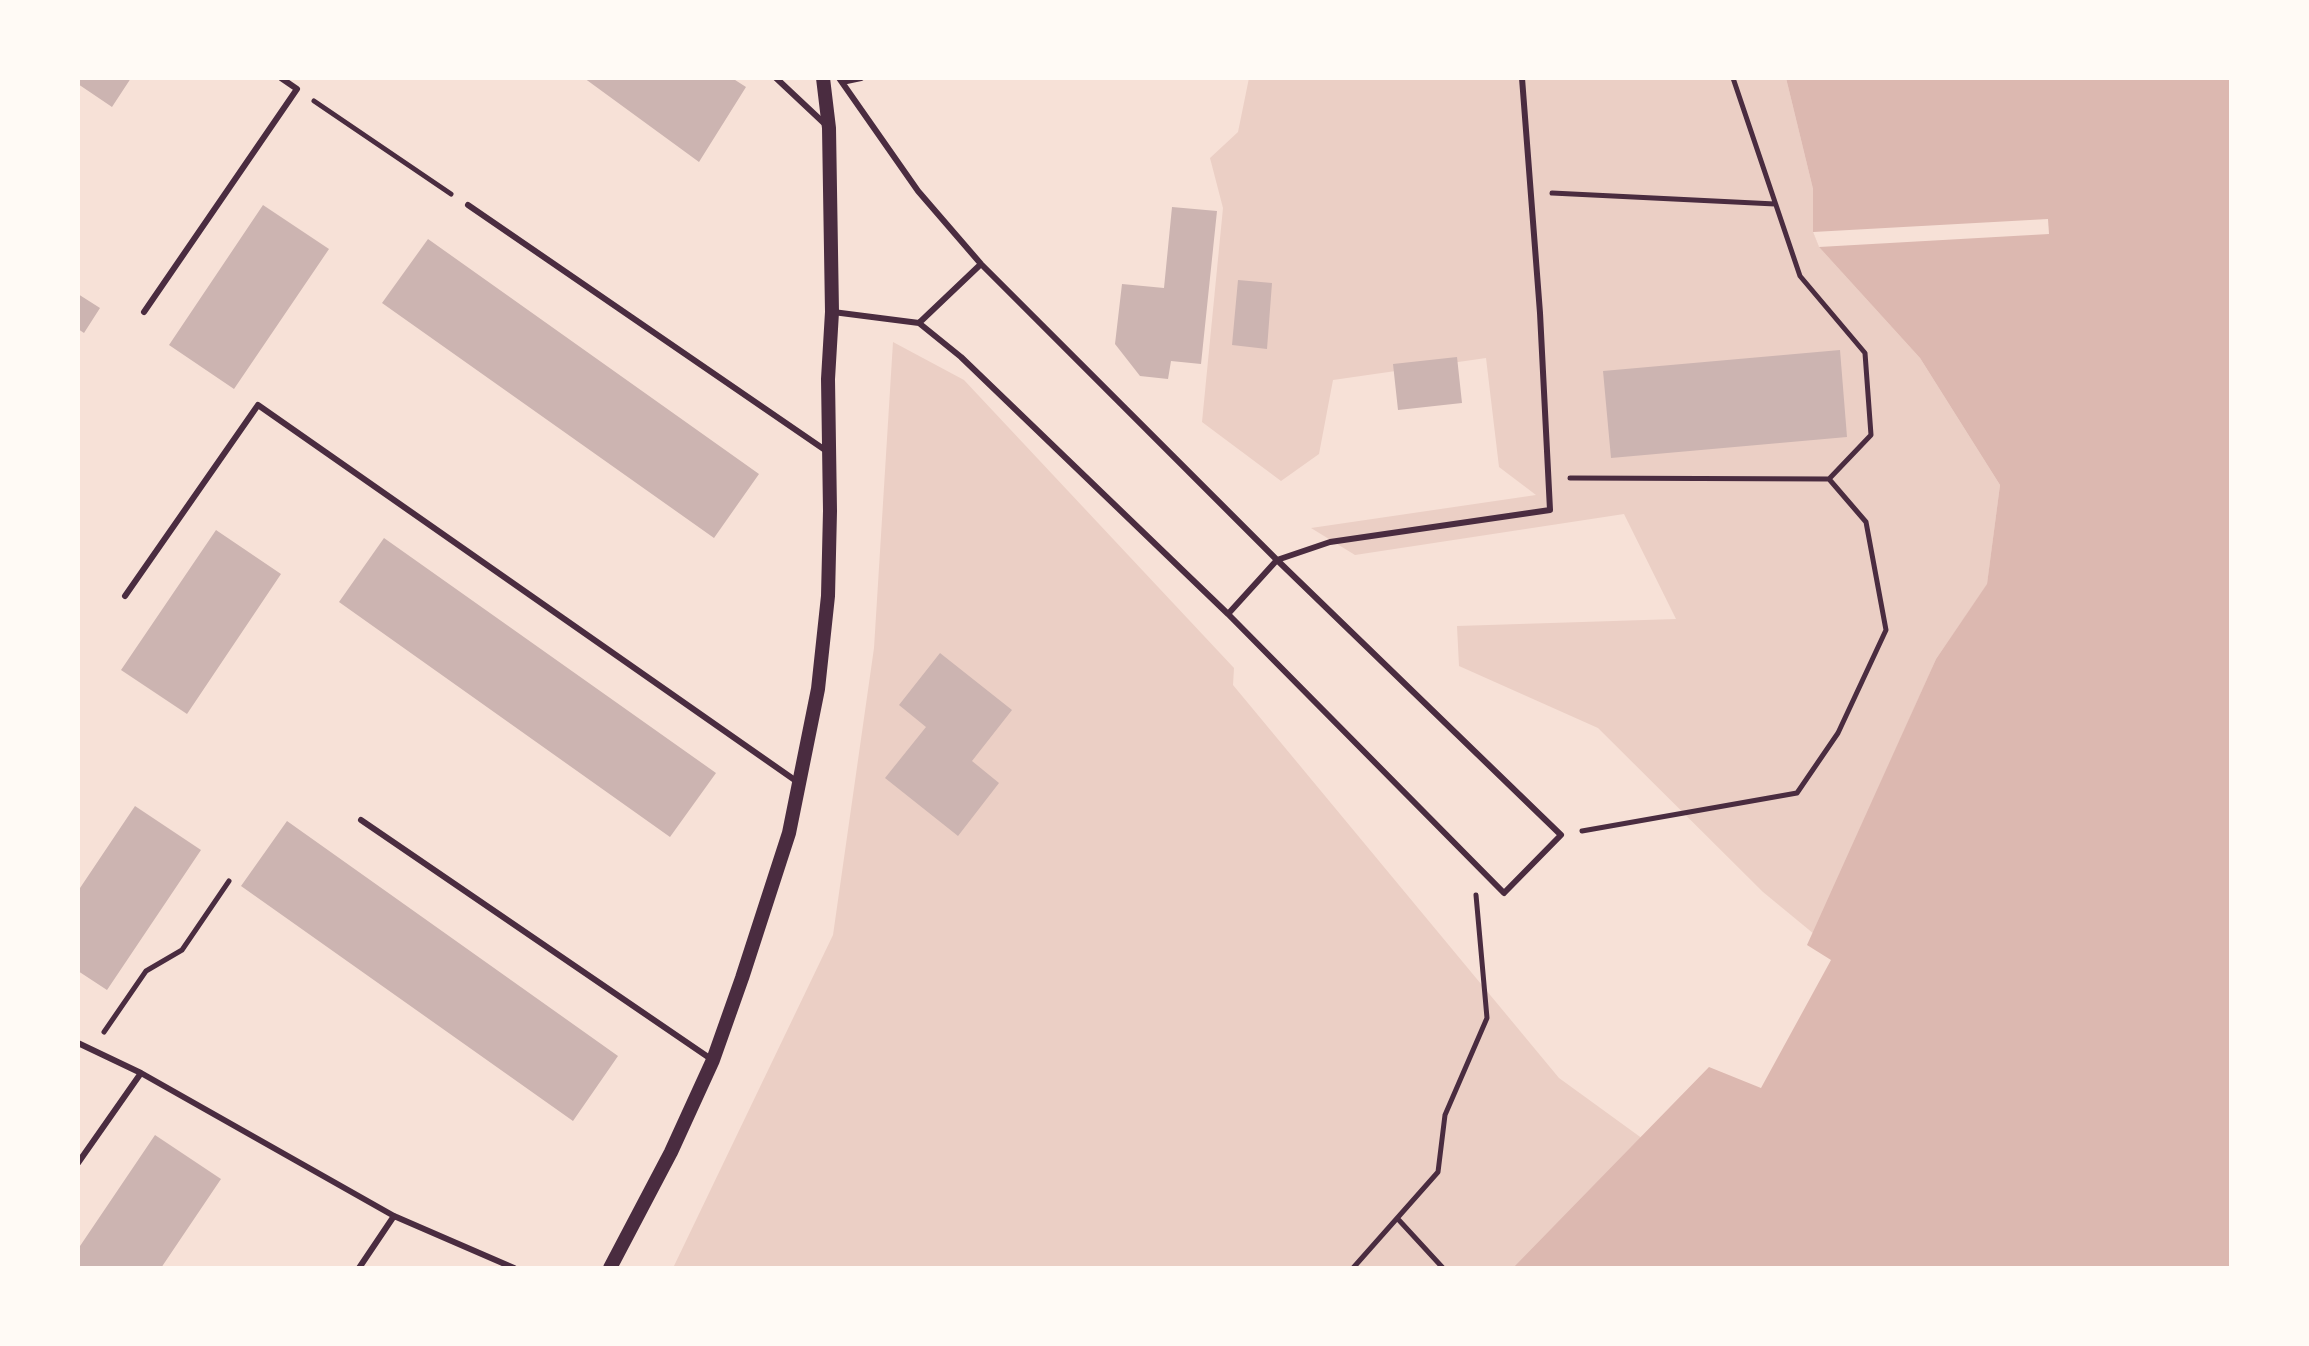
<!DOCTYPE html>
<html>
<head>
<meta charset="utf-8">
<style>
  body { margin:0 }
  #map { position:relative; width:2309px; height:1346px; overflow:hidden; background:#f7e1d7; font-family:"Fira Sans",sans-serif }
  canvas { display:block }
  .frame { position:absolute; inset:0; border:80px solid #fffaf5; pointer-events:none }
</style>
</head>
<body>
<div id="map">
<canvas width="2309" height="1346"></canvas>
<div class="frame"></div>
</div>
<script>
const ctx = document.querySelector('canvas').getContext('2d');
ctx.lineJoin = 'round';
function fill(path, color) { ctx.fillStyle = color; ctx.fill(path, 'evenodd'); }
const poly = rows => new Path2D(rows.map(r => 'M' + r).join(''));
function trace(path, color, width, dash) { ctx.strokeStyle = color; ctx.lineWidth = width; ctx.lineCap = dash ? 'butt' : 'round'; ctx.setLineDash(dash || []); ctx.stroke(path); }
fill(poly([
  [1249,78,1786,78,1813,189,1813,232,1819,247,1920,358,2000,485,1987,585,1936,659,1814,934,1763,892,1598,728,1459,666,1457,626,1676,619,1624,514,1355,555,1311,528,1536,495,1499,467,1486,358,1333,380,1319,454,1281,481,1202,422,1223,208,1210,158,1238,132],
  [893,342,964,380,1234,668,1233,685,1559,1078,1643,1139,1516,1268,673,1268,833,935,874,648]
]), '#ebcfc5');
fill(poly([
  [1786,78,2231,78,2231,1268,1513,1268,1709,1067,1761,1088,1831,960,1807,945,1936,659,1987,584,2000,485,1920,358,1819,247,1813,232,1813,189]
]), '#dcb8b0');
fill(poly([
  [2048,219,2049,234,1819,247,1813,232]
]), '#f7e1d7');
fill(poly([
  [78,78,131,78,112,107,78,84],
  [584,78,732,78,746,87,699,162],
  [263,205,329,249,234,389,169,345],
  [1172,207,1217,211,1201,364,1171,361,1168,379,1140,376,1115,344,1122,284,1164,288],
  [428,239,759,474,714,538,382,303],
  [1238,280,1272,283,1267,349,1232,345],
  [78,294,100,308,84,333,78,329],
  [1840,350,1847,437,1611,458,1603,371],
  [1457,357,1462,403,1398,410,1393,364],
  [216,530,281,574,187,714,121,670],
  [384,538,716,773,670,837,339,602],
  [940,653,1012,710,972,761,999,783,958,836,885,778,926,727,899,705],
  [135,806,201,850,107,990,78,971,78,891],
  [287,821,618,1056,573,1121,241,886],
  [155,1135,221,1179,161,1268,78,1268,78,1249]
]), '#ccb4b1');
trace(poly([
  [314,101,451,194],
  [1552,193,1775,204],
  [1570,478,1829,479],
  [1582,831,1797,793,1838,733,1886,630,1866,522,1829,479,1871,435,1865,353,1800,276,1733,78],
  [104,1032,146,971,182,950,229,881],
  [1397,1218,1443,1268],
  [1353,1268,1438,1172,1445,1115,1487,1018,1476,895]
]), '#4a2c40', 5);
trace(poly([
  [776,78,826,125],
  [842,82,861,78],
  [468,205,828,452],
  [144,312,297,89,281,78],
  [833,312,919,323,961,357,1228,614,1504,893,1561,835,1277,560,981,264,918,191,839,78],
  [919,323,981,264],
  [125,596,258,405,799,783],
  [1228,614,1277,560,1330,542,1550,510,1540,313,1522,78],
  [361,820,711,1059],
  [78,1043,141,1073,394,1216,514,1268],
  [78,1163,141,1073],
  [359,1268,394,1216]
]), '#4a2c40', 6);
trace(poly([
  [610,1268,671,1152,713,1060,742,978,789,833,818,689,828,596,830,511,828,379,832,312,829,128,823,78]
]), '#4a2c40', 14);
</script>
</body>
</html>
